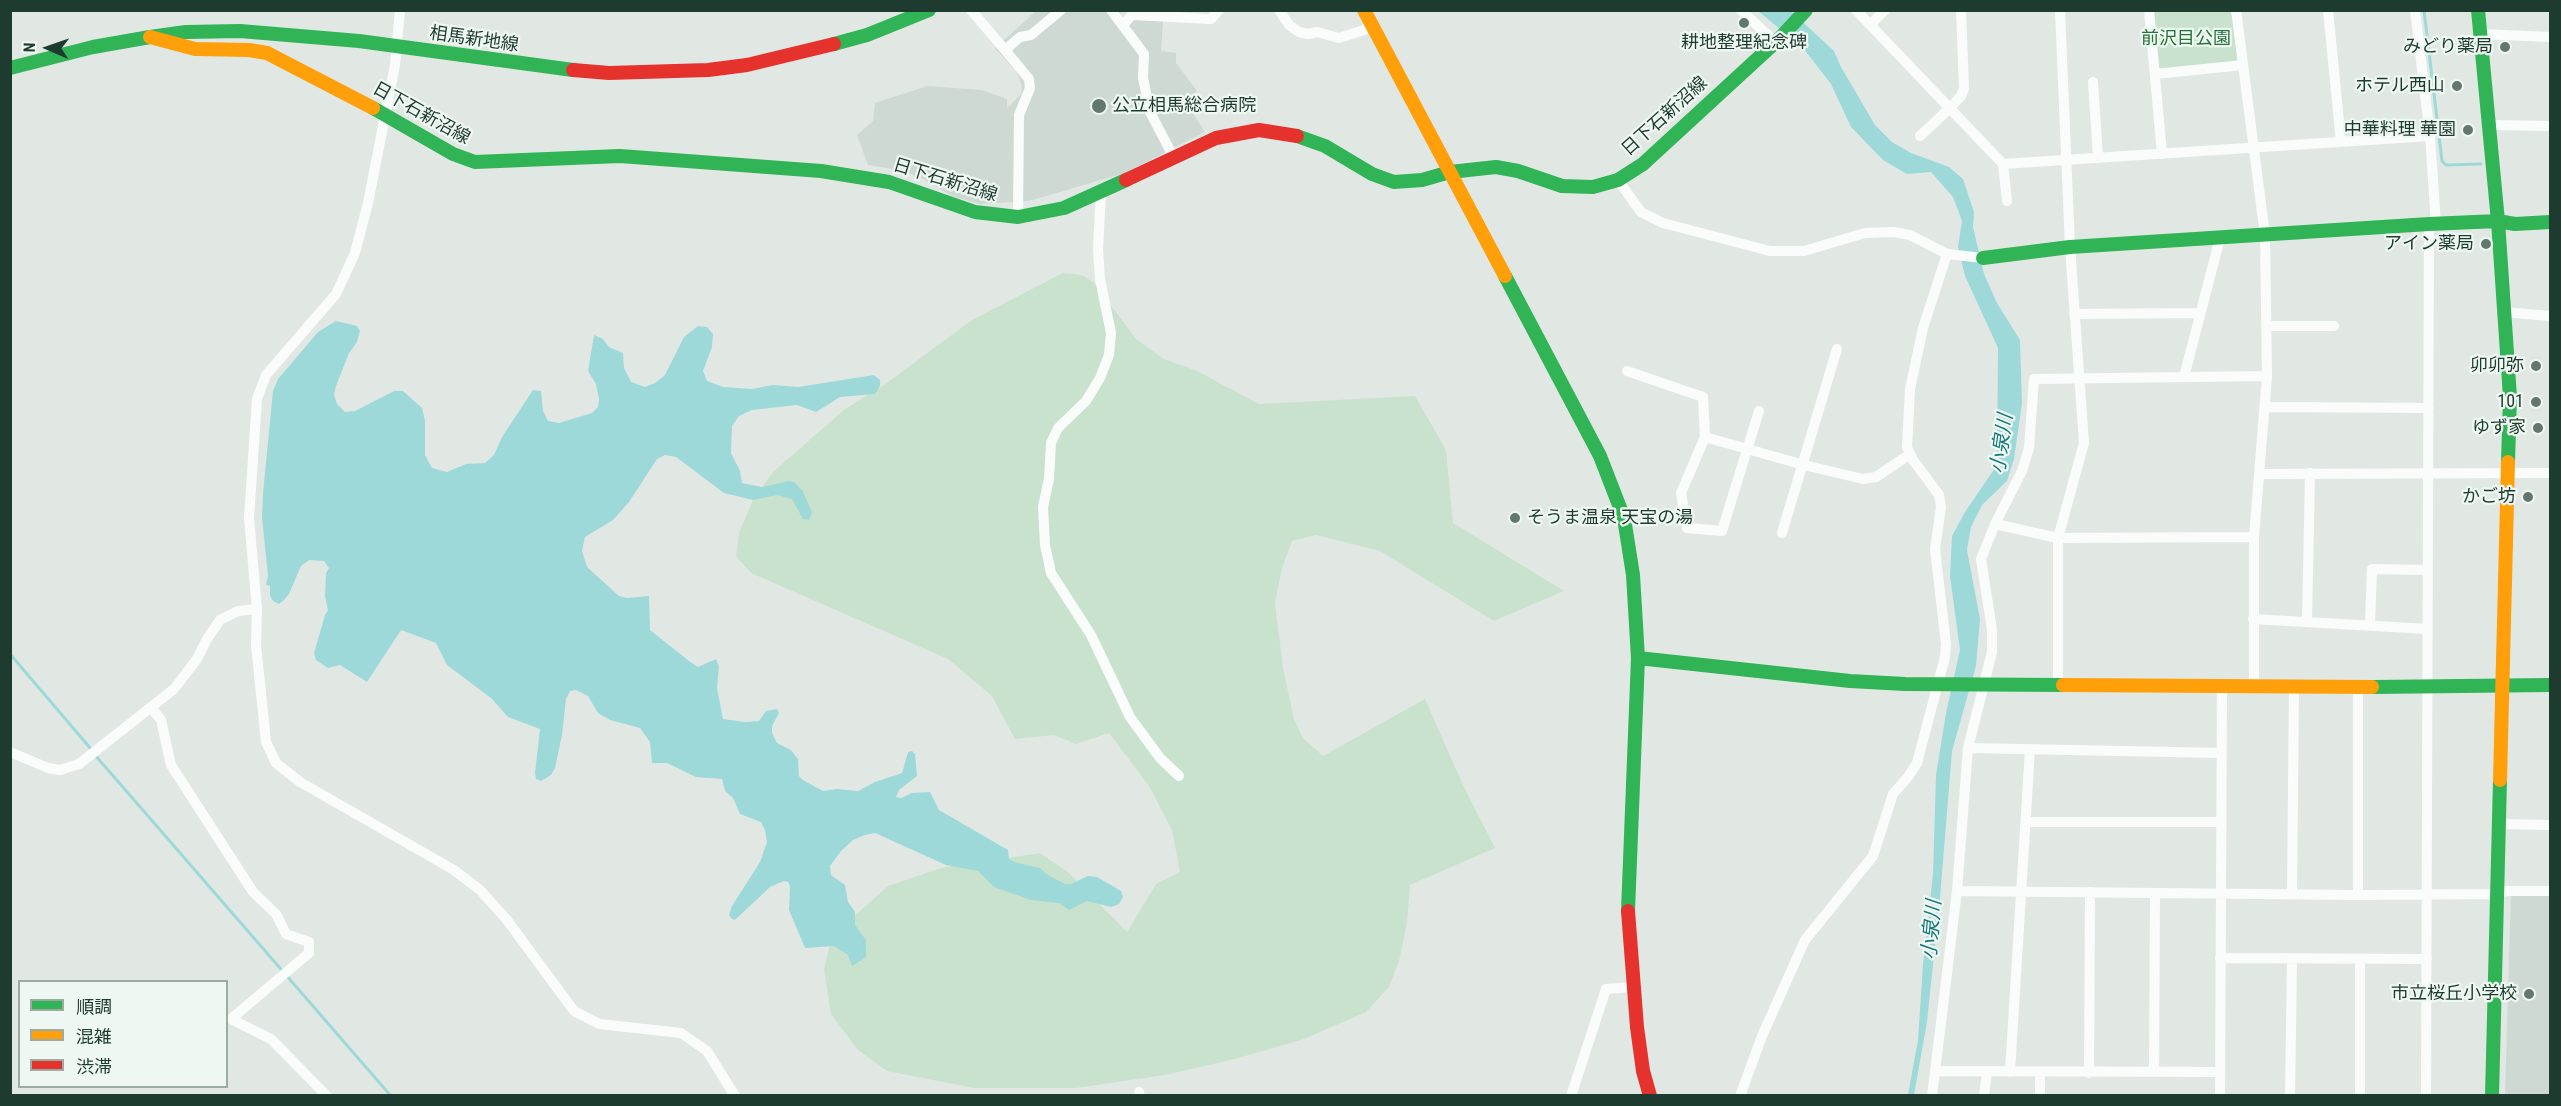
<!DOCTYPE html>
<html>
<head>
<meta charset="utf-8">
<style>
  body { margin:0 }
  #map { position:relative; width:2561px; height:1106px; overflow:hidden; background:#e1e8e4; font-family:"Roboto Condensed","Noto Sans JP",sans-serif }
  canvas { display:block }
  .frame { position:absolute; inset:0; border:12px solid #1e3b2f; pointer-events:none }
  .legend { position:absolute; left:18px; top:980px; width:210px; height:108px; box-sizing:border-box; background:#eef7f1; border:2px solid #9baca3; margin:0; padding:8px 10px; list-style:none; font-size:18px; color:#1e3b2f }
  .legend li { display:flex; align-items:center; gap:12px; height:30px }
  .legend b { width:30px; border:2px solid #9baca3 }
  .north { position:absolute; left:18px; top:18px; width:60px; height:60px; -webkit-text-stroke:4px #eef7f1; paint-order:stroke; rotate:272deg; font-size:16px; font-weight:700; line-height:24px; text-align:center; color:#1e3b2f }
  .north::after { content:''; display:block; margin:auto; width:21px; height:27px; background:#1e3b2f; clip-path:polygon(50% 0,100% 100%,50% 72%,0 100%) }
</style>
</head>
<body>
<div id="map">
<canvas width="2561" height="1106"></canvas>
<div class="frame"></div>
<ul class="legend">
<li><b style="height:8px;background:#30b455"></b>順調</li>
<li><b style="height:8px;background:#ff9f0a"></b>混雑</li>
<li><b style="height:8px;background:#e5322d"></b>渋滞</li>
</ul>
<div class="north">N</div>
</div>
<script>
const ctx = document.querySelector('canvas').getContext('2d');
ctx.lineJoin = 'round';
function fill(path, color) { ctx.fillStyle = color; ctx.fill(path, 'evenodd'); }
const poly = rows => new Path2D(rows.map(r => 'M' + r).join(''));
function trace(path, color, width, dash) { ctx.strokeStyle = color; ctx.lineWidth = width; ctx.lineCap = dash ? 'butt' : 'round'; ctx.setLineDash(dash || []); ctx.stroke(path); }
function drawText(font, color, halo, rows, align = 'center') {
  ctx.font = font + ' "Roboto Condensed","Noto Sans JP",sans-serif'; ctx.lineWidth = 4.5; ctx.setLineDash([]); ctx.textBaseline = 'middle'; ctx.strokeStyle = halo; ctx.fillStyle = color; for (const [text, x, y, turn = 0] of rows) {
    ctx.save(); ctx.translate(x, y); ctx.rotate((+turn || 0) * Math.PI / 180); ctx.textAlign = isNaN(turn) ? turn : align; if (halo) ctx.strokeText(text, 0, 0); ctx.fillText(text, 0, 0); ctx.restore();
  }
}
fill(poly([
  [1037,10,1121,11,1120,16,1129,26,1134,19,1163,21,1161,51,1176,53,1176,63,1197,91,1186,103,1205,132,1125,173,1029,201,980,204,952,196,920,177,893,169,868,165,857,135,873,121,875,103,927,86,982,90,1007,99,1007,108,1021,94,1022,86,1017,73,995,48],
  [2511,892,2550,893,2550,1095,2505,1096]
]), '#ced9d3');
fill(poly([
  [2153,11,2232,11,2238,58,2234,63,2162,70,2158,67],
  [1063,273,1082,275,1093,282,1137,340,1164,359,1195,370,1259,404,1415,396,1446,450,1453,523,1564,591,1494,621,1380,551,1316,535,1292,541,1282,568,1275,603,1283,668,1294,719,1303,738,1323,756,1425,699,1463,785,1495,848,1410,885,1407,923,1399,961,1389,987,1366,1012,1304,1039,1235,1059,1165,1075,1076,1088,974,1088,887,1071,858,1050,831,1014,824,970,832,936,888,886,941,868,1040,853,1068,872,1127,932,1156,884,1180,872,1172,830,1149,786,1109,733,1076,744,1054,735,1015,739,992,696,948,659,751,573,736,556,739,533,753,500,773,472,845,409,884,385,972,320]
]), '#c9e2cd');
fill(poly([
  [1758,11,1791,11,1834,51,1841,67,1875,125,1892,142,1911,153,1949,167,1963,179,1974,212,1973,227,1984,274,1997,303,2020,340,2022,404,2014,459,2007,481,1982,505,1971,527,1967,550,1980,619,1976,666,1952,751,1940,898,1927,1022,1914,1095,1908,1095,1918,1040,1923,964,1933,874,1936,775,1946,713,1960,650,1950,576,1952,536,1965,512,1997,465,1998,348,1965,276,1958,247,1962,221,1953,197,1931,172,1907,174,1883,160,1851,127,1831,84,1803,48],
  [336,321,357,326,360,331,357,342,349,353,336,386,334,395,337,404,345,412,355,411,394,391,403,391,422,408,425,421,425,455,432,468,447,472,466,464,485,463,494,455,502,437,533,390,541,391,543,411,548,421,559,423,592,413,598,407,599,399,596,384,588,371,594,335,603,339,609,347,623,353,624,368,631,382,645,387,655,383,665,375,684,337,698,326,707,327,713,334,712,347,703,371,707,381,723,387,752,389,773,385,798,387,874,375,880,380,880,386,875,394,840,397,816,412,797,405,752,410,739,416,732,426,731,453,740,471,742,483,762,487,789,481,794,482,802,490,809,505,812,512,809,520,803,519,792,499,777,495,753,500,724,493,676,457,665,455,657,459,629,502,613,520,585,537,582,551,587,567,619,596,627,598,649,596,650,630,689,661,698,667,716,659,719,666,717,688,723,719,745,722,759,721,766,711,777,709,779,713,772,726,772,733,777,743,791,750,798,759,799,776,803,780,823,791,837,789,858,791,875,782,902,773,908,752,912,751,915,754,917,776,899,790,896,797,901,798,912,793,930,792,939,810,1008,850,1009,859,1014,862,1040,868,1046,874,1065,884,1071,884,1088,876,1097,877,1121,891,1123,897,1119,904,1111,907,1087,901,1069,910,1059,903,1031,900,994,887,978,871,946,865,875,833,865,835,853,840,841,851,830,866,831,875,845,885,848,902,855,912,855,925,866,940,866,957,852,966,848,955,834,946,805,948,789,910,790,886,788,882,784,881,770,887,735,920,732,919,729,915,732,906,760,862,767,842,765,830,761,822,740,814,733,798,725,791,722,779,696,777,667,763,652,763,650,742,640,728,610,720,598,713,588,696,576,690,570,691,566,699,562,735,555,768,551,775,541,781,536,779,535,773,540,729,508,717,491,698,447,665,436,643,401,630,367,682,340,665,328,668,316,660,314,653,325,615,328,610,325,596,326,573,329,568,324,561,309,560,301,566,289,594,284,600,279,604,273,601,270,596,270,586,266,585,268,576,262,518,263,493,273,391,278,379,318,332]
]), '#9ed9d9');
trace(poly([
  [2424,10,2442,161,2446,165,2481,164],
  [10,654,91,749],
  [95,755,391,1096]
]), '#9ed9d9', 3);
trace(poly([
  [400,10,395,65,368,203,355,253,336,294,266,375,257,399,249,518,257,609,256,645,266,742,276,763,300,782,454,870,480,890,507,920,574,1011,599,1024,681,1033,707,1051,735,1096],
  [971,10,1005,50,1020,37,1031,35,1061,10],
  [1111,10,1144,54,1143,78,1150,112,1173,156],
  [1279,10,1289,25,1299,32,1308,34,1317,32,1339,38,1364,30,1372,25],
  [1741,10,1775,42],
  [1856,10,2003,164,2430,136],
  [2149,10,2162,154],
  [2236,10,2265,235,2267,376,2254,537,2254,686],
  [2328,10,2341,142],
  [2415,10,2430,136,2436,224],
  [1123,25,1132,15,1211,19,1219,10],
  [1870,25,1885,10],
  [2480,34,2550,37],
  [1005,50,1029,79,1030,88,1019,115,1018,217],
  [2155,74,2243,65],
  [2093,82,2098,158],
  [2489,125,2550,126],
  [1920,136,1951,107,1961,96,1964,89,1961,10],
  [2003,164,2007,201],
  [1618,180,1641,212,1663,223,1770,251,1804,251,1865,233,1894,232,1910,235,1947,254],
  [1101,192,1098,249,1100,279,1111,333,1109,355,1100,378,1086,401,1058,428,1051,443,1049,479,1043,507,1045,545,1051,573,1091,635,1130,717,1160,758,1179,776],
  [2503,312,2550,316],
  [2074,314,2200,313],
  [2267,326,2334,326],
  [1627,371,1703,397,1705,437,1681,493,1687,528,1722,531,1759,411],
  [2184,377,2220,238],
  [2266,407,2429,408],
  [1705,437,1804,465,1863,479,1876,477,1910,454],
  [2260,474,2550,473],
  [1995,524,2058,538,2254,537],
  [1782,533,1837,349],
  [2253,619,2428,629],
  [2307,621,2310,473],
  [2370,625,2372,569,2428,570],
  [2058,683,2058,538,2084,443,2070,247,2060,10],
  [2358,685,2358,895],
  [151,707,161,720,171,765,253,892,276,914,286,934,309,942,309,953,231,1019,271,1039,327,1096],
  [1968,748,2221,753],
  [10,752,48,768,60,770,79,764,174,689,197,659,207,639,220,620,238,611,257,609],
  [2027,822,2221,822],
  [2499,824,2550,825],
  [1957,891,2358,895,2497,894,2506,891,2550,891],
  [2292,894,2294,686],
  [2220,958,2427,959],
  [1936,1071,2220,1072],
  [2010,1072,2030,749],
  [2154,1072,2155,893],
  [2089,1073,2090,892],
  [1139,1092,1140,1096],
  [1571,1096,1606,989,1634,987],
  [1740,1096,1762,1036,1805,940,1873,856,1893,794,1908,777,1917,763,1945,657,1946,644,1935,549,1941,507,1939,495,1913,460,1907,447,1910,389,1923,328,1947,254,1983,258],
  [1932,1096,1957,891,1968,748,1992,652,1992,630,1981,559,1995,524,2022,471,2029,448,2034,379,2267,376],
  [1984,1096,1987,1072],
  [2040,1096,2040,1072],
  [2220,1096,2222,686],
  [2290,1096,2292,959],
  [2360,1096,2360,960],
  [2426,1096,2429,224]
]), '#fafcfb', 10);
trace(poly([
  [2478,10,2498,221,2510,397,2508,462],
  [834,44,867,35,929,10],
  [10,68,93,47,150,37,186,32,240,31,359,41,573,70],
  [373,108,453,154,475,162,620,156,821,171,889,182,975,212,1018,217,1064,208,1126,180],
  [1297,136,1325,146,1372,174,1394,182,1422,180,1450,172,1496,167,1518,171,1562,186,1593,187,1618,180,1643,164,1780,38,1806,10],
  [1983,258,2070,247,2429,224,2498,221,2515,224,2550,222],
  [1505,276,1600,456,1624,518,1633,575,1638,658,1628,911],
  [1638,658,1850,681,1905,684,2063,685],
  [2372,687,2550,685],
  [2492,1096,2500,780]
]), '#30b455', 14);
trace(poly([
  [1364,10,1505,276],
  [150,37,195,49,249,50,267,53,373,108],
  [2063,685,2372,687],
  [2500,780,2508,462]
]), '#ff9f0a', 14);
trace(poly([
  [573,70,609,73,708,70,747,65,834,44],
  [1126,180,1216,138,1259,130,1297,136],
  [1628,911,1637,1027,1643,1071,1650,1096]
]), '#e5322d', 14);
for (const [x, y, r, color] of [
  [1744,23,6,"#62786e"],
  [2505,47,6,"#62786e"],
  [2457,86,6,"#62786e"],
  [1099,106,8,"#62786e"],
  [2468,130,6,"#62786e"],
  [2486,244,6,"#62786e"],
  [2536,366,6,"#62786e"],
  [2536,402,6,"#62786e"],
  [2538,428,6,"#62786e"],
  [2528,497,6,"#62786e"],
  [1515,518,6,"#62786e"],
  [2529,994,6,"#62786e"]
]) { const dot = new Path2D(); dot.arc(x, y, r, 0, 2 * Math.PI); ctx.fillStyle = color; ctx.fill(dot); trace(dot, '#eef7f1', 2); }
drawText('18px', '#26743a', '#eef7f1', [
  ["前沢目公園",2186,39]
]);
drawText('18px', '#1e3b2f', '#eef7f1', [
  ["相馬新地線",474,40,8],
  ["日下石新沼線",421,114,29],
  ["日下石新沼線",1665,117,-42],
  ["日下石新沼線",945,181,17]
]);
drawText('18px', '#1e3b2f', '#eef7f1', [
  ["耕地整理紀念碑",1744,43,"center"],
  ["みどり薬局",2493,47],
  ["ホテル西山",2445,86],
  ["公立相馬総合病院",1112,106,"left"],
  ["中華料理 華園",2456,130],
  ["アイン薬局",2474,244],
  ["卯卯弥",2524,366],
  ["101",2524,402],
  ["ゆず家",2526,428],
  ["かご坊",2516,497],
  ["そうま温泉 天宝の湯",1527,518,"left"],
  ["市立桜丘小学校",2517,994]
], 'right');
drawText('italic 20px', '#15777a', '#eef7f1', [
  ["小泉川",2003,444,-82],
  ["小泉川",1933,930,-85]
]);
</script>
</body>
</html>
